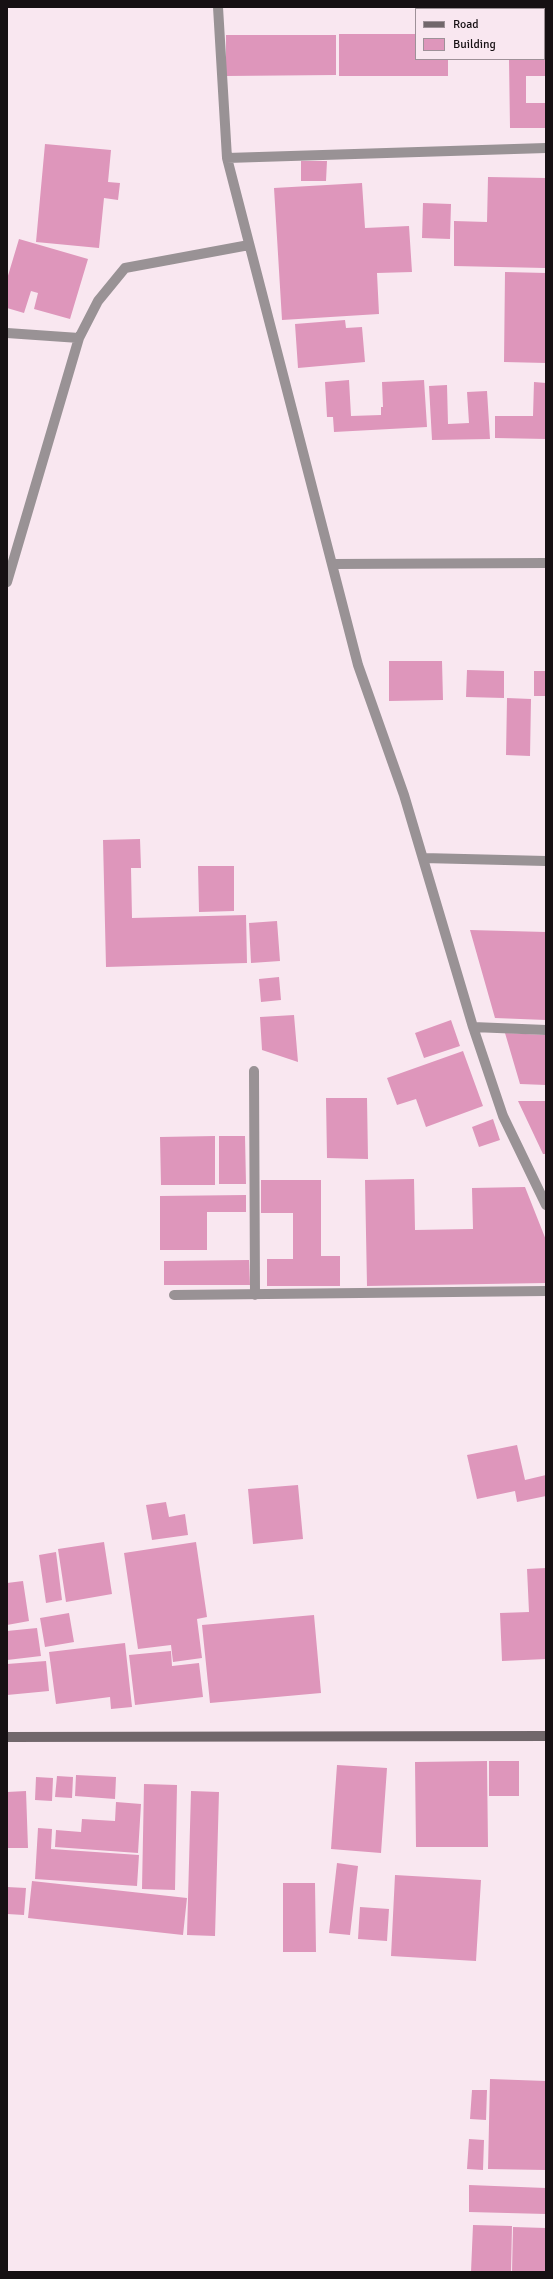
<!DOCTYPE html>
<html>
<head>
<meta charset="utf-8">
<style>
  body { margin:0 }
  #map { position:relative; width:553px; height:2279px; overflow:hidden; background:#f9e7f0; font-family:Signika,sans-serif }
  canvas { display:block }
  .frame { position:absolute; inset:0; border:8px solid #161013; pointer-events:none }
  .legend { position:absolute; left:415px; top:8px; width:130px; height:52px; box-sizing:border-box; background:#f9e7f0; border:1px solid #9e9198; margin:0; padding:5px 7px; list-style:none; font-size:12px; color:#161013 }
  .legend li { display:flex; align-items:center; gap:8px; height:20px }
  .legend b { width:20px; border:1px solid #9e9198 }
</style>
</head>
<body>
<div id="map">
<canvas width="553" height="2279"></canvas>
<div class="frame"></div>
<ul class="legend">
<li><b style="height:5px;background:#71676b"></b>Road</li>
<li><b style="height:11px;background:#de96bb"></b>Building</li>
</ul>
</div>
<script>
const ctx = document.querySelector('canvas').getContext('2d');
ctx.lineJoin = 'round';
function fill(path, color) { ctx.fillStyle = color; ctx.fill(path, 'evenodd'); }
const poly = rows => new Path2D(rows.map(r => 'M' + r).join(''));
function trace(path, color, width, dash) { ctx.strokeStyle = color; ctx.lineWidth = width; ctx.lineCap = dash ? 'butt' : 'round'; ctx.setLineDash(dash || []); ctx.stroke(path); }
fill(poly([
  [339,34,416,34,416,59,448,59,448,76,339,76],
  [226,35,336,35,336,75,226,76],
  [509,59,545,59,545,76,526,76,526,103,546,103,546,128,510,128],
  [45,144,111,150,108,182,120,183,118,200,104,198,99,248,36,242],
  [301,161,327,161,326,181,301,181],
  [488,177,546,178,545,268,454,266,454,221,487,222],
  [362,183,365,228,409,226,412,272,377,273,379,314,282,320,274,188],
  [423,203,451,204,450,239,422,238],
  [19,239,88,259,70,319,34,309,38,293,31,291,24,313,7,308,7,279],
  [505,272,546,273,546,363,504,362],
  [345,320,346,328,362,327,365,362,298,368,295,324],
  [349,380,351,416,381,415,381,407,383,407,382,382,424,380,427,427,334,432,333,417,327,417,325,382],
  [534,382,546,383,546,439,495,438,495,416,533,416],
  [447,385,448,424,469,423,467,392,487,391,490,439,432,440,429,386],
  [389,661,442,661,443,700,389,701],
  [467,670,504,671,504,698,466,697],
  [534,671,546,671,546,696,534,696],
  [507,698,531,699,530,756,506,755],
  [140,839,141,868,131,868,132,918,246,915,247,963,106,967,103,840],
  [198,866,234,866,234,911,199,912],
  [277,921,280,961,251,963,249,923],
  [470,930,546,932,546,1020,495,1018],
  [279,977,281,1000,261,1002,259,979],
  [294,1015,298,1062,262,1050,260,1017],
  [451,1020,460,1046,424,1058,415,1033],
  [505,1033,546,1035,546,1085,520,1084],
  [463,1051,483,1106,426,1127,416,1099,397,1105,387,1078],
  [326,1098,367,1098,368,1159,327,1158],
  [518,1101,546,1101,546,1154,543,1154],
  [493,1119,500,1140,479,1147,472,1127],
  [215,1136,215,1185,161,1185,160,1137],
  [219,1136,245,1136,246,1184,219,1184],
  [414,1179,415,1230,473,1229,472,1188,525,1187,546,1240,546,1283,367,1286,365,1180],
  [261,1180,321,1180,321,1256,340,1256,340,1286,267,1286,267,1259,293,1259,293,1213,261,1213],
  [246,1195,246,1212,207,1212,207,1250,160,1250,160,1196],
  [249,1260,250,1285,164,1285,164,1261],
  [517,1445,525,1480,546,1475,546,1496,517,1502,515,1491,477,1499,467,1455],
  [298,1485,303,1539,253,1544,248,1489],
  [166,1502,169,1517,185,1514,188,1535,152,1540,146,1505],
  [104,1542,112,1594,66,1602,58,1549],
  [196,1542,207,1617,197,1619,202,1658,173,1662,171,1645,138,1649,124,1553],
  [56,1552,62,1600,46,1603,39,1555],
  [546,1568,546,1659,502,1661,500,1613,529,1612,527,1569],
  [23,1581,29,1621,7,1625,7,1583],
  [69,1613,74,1642,45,1647,40,1618],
  [314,1615,321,1693,210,1703,202,1625],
  [37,1628,41,1656,7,1660,7,1631],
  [125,1643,132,1707,111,1709,110,1697,56,1704,49,1652],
  [171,1651,172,1666,199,1663,203,1697,135,1705,129,1655],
  [46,1661,49,1691,7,1695,7,1664],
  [487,1761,488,1847,416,1847,415,1762],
  [489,1761,519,1761,519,1796,489,1796],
  [337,1765,387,1768,381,1853,331,1849],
  [76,1775,116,1777,115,1799,75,1796],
  [57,1776,73,1777,72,1798,55,1797],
  [36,1777,53,1778,52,1801,35,1800],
  [144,1784,177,1785,175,1890,142,1889],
  [26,1791,28,1848,8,1848,7,1792],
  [191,1791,219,1792,215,1936,187,1935],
  [116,1802,141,1804,138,1853,55,1847,56,1830,81,1832,82,1819,115,1821],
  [38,1828,52,1829,51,1849,139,1855,137,1886,35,1879],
  [337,1863,358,1866,350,1935,329,1933],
  [395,1875,481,1880,476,1961,391,1956],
  [32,1881,187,1898,183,1935,28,1918],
  [283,1883,315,1883,316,1952,283,1952],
  [7,1887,26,1888,24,1915,7,1914],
  [360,1907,389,1909,387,1941,358,1939],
  [490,2079,546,2081,546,2170,488,2169],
  [472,2090,487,2090,486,2120,470,2119],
  [469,2139,484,2140,483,2170,467,2169],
  [469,2185,546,2188,546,2214,469,2212],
  [473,2225,512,2226,511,2272,471,2272],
  [513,2227,546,2228,546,2272,512,2272]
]), '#de96bb');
trace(poly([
  [218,7,227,158,358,665,404,795,473,1027,503,1116,546,1205],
  [227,158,546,148],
  [7,333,79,338],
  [332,564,546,563],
  [7,582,79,338,98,301,125,268,249,245],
  [423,858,546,861],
  [473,1027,546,1030],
  [254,1071,255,1295],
  [174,1295,546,1291]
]), '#999295', 10);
trace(poly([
  [7,1737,546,1736]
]), '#71676b', 10);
</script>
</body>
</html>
